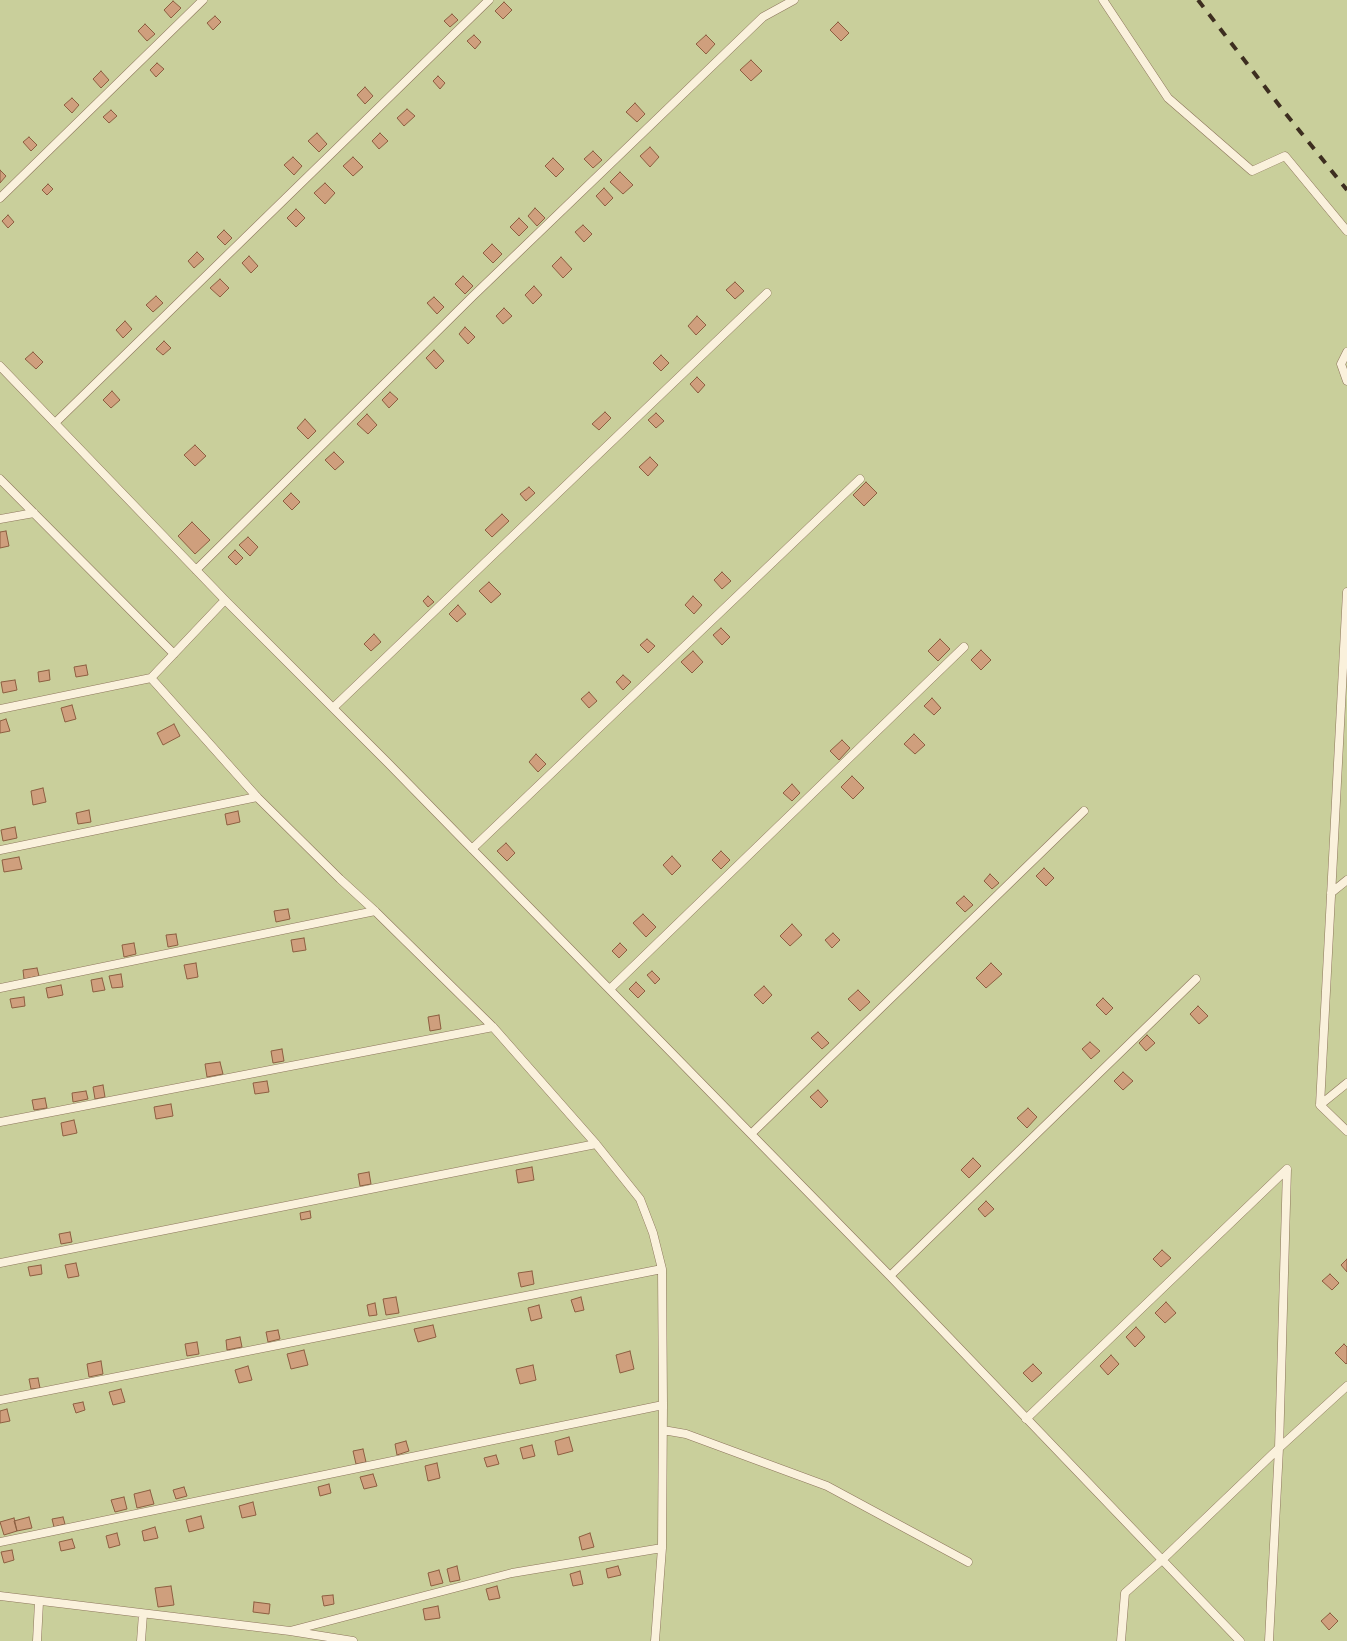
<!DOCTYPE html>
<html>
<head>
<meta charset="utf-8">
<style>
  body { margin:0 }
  canvas { display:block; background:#f0e4c8 }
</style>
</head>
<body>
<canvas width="1347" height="1641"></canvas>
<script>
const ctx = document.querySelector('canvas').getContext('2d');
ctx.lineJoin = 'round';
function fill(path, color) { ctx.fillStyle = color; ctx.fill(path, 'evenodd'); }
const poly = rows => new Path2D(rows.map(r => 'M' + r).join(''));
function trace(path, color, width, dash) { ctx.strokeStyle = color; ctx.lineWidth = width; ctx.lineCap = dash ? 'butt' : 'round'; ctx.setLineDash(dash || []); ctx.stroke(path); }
fill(poly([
  [0,0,1347,0,1347,1641,0,1641]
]), '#c9cf9b');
const building = poly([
  [173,1,181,8,171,18,164,10,173,1],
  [504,2,512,10,503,19,495,11,504,2],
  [452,14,458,20,450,27,444,21,452,14],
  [215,16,221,22,213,30,207,23,215,16],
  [838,22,849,33,841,41,830,30,838,22],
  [145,24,155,34,147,41,138,31,145,24],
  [474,35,481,42,475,49,467,41,474,35],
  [706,35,715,44,706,54,696,44,706,35],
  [751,60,762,71,751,81,740,70,751,60],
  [157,63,164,69,156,77,150,70,157,63],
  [101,71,109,80,101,88,93,79,101,71],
  [438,76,445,83,440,89,433,81,438,76],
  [365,87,373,96,365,104,357,95,365,87],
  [72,98,79,105,72,113,64,105,72,98],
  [635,103,645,114,637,122,626,112,635,103],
  [407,109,415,116,404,126,397,118,407,109],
  [111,110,117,116,109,123,103,117,111,110],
  [317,133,327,144,319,152,308,141,317,133],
  [380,133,388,141,379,149,372,141,380,133],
  [29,137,37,145,31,151,23,142,29,137],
  [650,147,659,157,650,167,640,156,650,147],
  [593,151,602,160,593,168,584,159,593,151],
  [293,157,302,166,294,175,284,165,293,157],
  [353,157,363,167,353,176,343,166,353,157],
  [553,158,564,169,556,177,545,166,553,158],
  [0,170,6,176,0,183,0,170],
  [620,172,633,185,623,194,610,182,620,172],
  [325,183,335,193,325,204,314,193,325,183],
  [48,184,53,189,47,195,42,190,48,184],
  [604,188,613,198,605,206,596,196,604,188],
  [535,208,545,218,537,226,528,216,535,208],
  [296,209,305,218,296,227,287,218,296,209],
  [8,215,14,222,8,228,2,221,8,215],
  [519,218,528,227,519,236,510,227,519,218],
  [583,225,592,234,584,242,575,232,583,225],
  [224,230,232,238,225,245,217,237,224,230],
  [492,244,502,254,493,263,483,253,492,244],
  [197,252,204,259,194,268,188,261,197,252],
  [249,256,258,266,251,273,242,263,249,256],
  [561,257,572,269,563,278,552,266,561,257],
  [463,276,473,286,465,294,455,284,463,276],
  [220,279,229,288,220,297,210,288,220,279],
  [735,282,744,291,735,299,726,290,735,282],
  [534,286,542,295,533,304,525,295,534,286],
  [156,296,163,303,153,312,146,305,156,296],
  [434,297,444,307,437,314,427,303,434,297],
  [504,308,512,316,503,324,496,316,504,308],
  [697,316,706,325,696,335,688,326,697,316],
  [125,321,132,329,123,338,116,330,125,321],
  [465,327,475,337,468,344,459,334,465,327],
  [164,341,171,348,163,355,156,349,164,341],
  [434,350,444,361,436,369,426,358,434,350],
  [33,352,43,362,36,369,25,359,33,352],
  [661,355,669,363,661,371,653,363,661,355],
  [697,377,705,385,698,393,690,384,697,377],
  [112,391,120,400,111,408,103,400,112,391],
  [390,392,398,399,389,408,382,400,390,392],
  [605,412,611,418,599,430,592,424,605,412],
  [656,413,664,421,656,428,648,420,656,413],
  [367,414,377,425,368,434,357,424,367,414],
  [305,419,316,431,308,439,297,428,305,419],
  [195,445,206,456,195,466,184,455,195,445],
  [334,452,344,462,335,470,325,460,334,452],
  [650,457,658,465,648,476,639,467,650,457],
  [866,482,877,493,864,506,853,495,866,482],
  [529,487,535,493,526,501,520,494,529,487],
  [291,493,300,502,292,510,283,501,291,493],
  [502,514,509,521,492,537,485,530,502,514],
  [192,522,210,540,195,554,178,536,192,522],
  [6,531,9,546,0,548,0,532,6,531],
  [248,537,258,547,250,556,239,545,248,537],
  [235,550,243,558,236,565,228,557,235,550],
  [722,572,731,581,722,589,714,580,722,572],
  [489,582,501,594,491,603,479,591,489,582],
  [428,596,434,602,428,607,423,601,428,596],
  [693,596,702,605,694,614,685,605,693,596],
  [458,605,466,614,457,622,449,614,458,605],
  [721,628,730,637,722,645,713,635,721,628],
  [374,634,381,642,371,651,364,644,374,634],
  [647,639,655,646,648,653,640,645,647,639],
  [940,639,950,649,938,661,928,651,940,639],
  [981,650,991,660,981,670,971,660,981,650],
  [693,651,703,662,692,673,681,662,693,651],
  [86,665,88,675,76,677,74,667,86,665],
  [49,670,50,680,39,682,38,672,49,670],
  [623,675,631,682,623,690,616,682,623,675],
  [15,680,17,690,3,693,1,682,15,680],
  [589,692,597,701,589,708,581,699,589,692],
  [932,698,941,708,934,715,924,706,932,698],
  [72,705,76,719,65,722,61,708,72,705],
  [6,719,10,731,0,733,0,721,6,719],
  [174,724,180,736,163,745,157,733,174,724],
  [914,734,925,745,915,754,904,744,914,734],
  [842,740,850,748,839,760,830,751,842,740],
  [536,754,546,764,538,772,529,762,536,754],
  [852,776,864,788,853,799,841,787,852,776],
  [792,784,800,793,792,801,783,793,792,784],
  [43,788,46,802,33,805,31,791,43,788],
  [89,810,91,822,78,824,76,813,89,810],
  [238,811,240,822,227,825,225,814,238,811],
  [15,827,17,838,3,841,1,830,15,827],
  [506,843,515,853,507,861,497,851,506,843],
  [721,851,730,860,721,869,712,860,721,851],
  [672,856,681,866,672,875,663,865,672,856],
  [19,857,22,869,4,872,2,860,19,857],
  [1044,868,1054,878,1046,886,1036,876,1044,868],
  [990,874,999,883,992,889,984,881,990,874],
  [964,896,973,905,965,912,956,903,964,896],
  [288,909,290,919,276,922,274,911,288,909],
  [643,914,656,927,646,937,633,923,643,914],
  [792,924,802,935,790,946,780,936,792,924],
  [833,933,840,940,832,948,825,940,833,933],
  [176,934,178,945,168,947,166,935,176,934],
  [304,938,306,950,293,952,291,940,304,938],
  [134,943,136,954,124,957,122,945,134,943],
  [620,943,627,950,619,958,612,951,620,943],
  [196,963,198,977,187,979,184,965,196,963],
  [991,963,1002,974,986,988,976,978,991,963],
  [37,968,39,976,24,979,23,970,37,968],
  [652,971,660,979,655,984,647,975,652,971],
  [121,974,123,987,112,988,109,976,121,974],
  [102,978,105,990,93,992,91,980,102,978],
  [636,982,645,991,638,998,629,989,636,982],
  [61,985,63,995,48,998,46,988,61,985],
  [764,986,772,995,763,1004,754,995,764,986],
  [858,990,870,1002,860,1011,848,999,858,990],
  [24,997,25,1006,12,1008,10,999,24,997],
  [1103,998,1113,1008,1106,1015,1096,1005,1103,998],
  [1198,1006,1208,1016,1199,1024,1190,1014,1198,1006],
  [439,1015,441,1029,430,1031,428,1017,439,1015],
  [818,1032,829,1043,822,1049,811,1038,818,1032],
  [1147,1035,1155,1043,1146,1051,1139,1043,1147,1035],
  [1090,1042,1100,1051,1091,1059,1082,1049,1090,1042],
  [282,1049,284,1061,273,1063,271,1051,282,1049],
  [220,1062,223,1074,207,1077,205,1064,220,1062],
  [1123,1072,1133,1081,1123,1090,1114,1081,1123,1072],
  [267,1081,269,1092,255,1094,253,1083,267,1081],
  [103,1085,105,1097,95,1099,93,1087,103,1085],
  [818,1090,828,1101,821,1108,810,1097,818,1090],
  [86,1091,88,1099,73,1102,72,1093,86,1091],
  [45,1098,47,1108,34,1110,32,1100,45,1098],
  [171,1104,173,1116,156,1119,154,1107,171,1104],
  [1028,1108,1037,1117,1027,1128,1017,1118,1028,1108],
  [74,1120,77,1133,63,1136,61,1123,74,1120],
  [973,1158,981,1166,969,1178,961,1170,973,1158],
  [532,1167,534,1180,518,1183,516,1170,532,1167],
  [369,1172,371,1184,360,1186,358,1174,369,1172],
  [986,1201,994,1209,985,1217,978,1209,986,1201],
  [310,1211,311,1218,301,1220,300,1213,310,1211],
  [70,1232,72,1242,61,1244,59,1234,70,1232],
  [1162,1250,1171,1258,1161,1267,1153,1259,1162,1250],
  [1347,1259,1347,1272,1341,1265,1347,1259],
  [76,1263,79,1276,68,1278,65,1265,76,1263],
  [41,1265,42,1274,30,1276,28,1267,41,1265],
  [532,1271,534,1284,521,1287,518,1273,532,1271],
  [1330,1274,1339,1283,1332,1290,1322,1281,1330,1274],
  [396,1297,399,1313,386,1315,383,1299,396,1297],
  [581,1297,584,1310,575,1312,571,1300,581,1297],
  [1166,1302,1176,1313,1165,1323,1155,1313,1166,1302],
  [375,1303,377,1315,369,1316,367,1305,375,1303],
  [539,1305,542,1318,531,1321,528,1308,539,1305],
  [433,1325,436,1337,418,1342,414,1329,433,1325],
  [1136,1327,1145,1337,1135,1347,1126,1337,1136,1327],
  [278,1330,280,1339,268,1342,266,1332,278,1330],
  [240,1337,242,1347,227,1350,226,1340,240,1337],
  [197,1342,199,1354,187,1356,185,1344,197,1342],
  [1344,1344,1347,1347,1347,1363,1346,1364,1335,1353,1344,1344],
  [304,1350,308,1365,291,1369,287,1354,304,1350],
  [630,1351,634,1369,620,1373,616,1355,630,1351],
  [1111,1355,1119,1364,1108,1375,1100,1366,1111,1355],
  [101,1361,103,1374,89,1377,87,1364,101,1361],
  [1033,1364,1042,1373,1032,1382,1023,1373,1033,1364],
  [533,1365,536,1380,520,1384,516,1369,533,1365],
  [248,1366,252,1380,239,1383,235,1370,248,1366],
  [38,1378,40,1388,31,1389,29,1379,38,1378],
  [121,1389,125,1402,113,1405,109,1392,121,1389],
  [83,1402,85,1410,76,1413,73,1404,83,1402],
  [7,1409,10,1421,0,1423,0,1411,7,1409],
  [569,1437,573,1451,558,1455,555,1441,569,1437],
  [406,1441,409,1451,397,1455,395,1444,406,1441],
  [532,1445,535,1456,523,1459,520,1448,532,1445],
  [363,1449,366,1462,356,1464,353,1451,363,1449],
  [496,1455,499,1464,487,1467,484,1458,496,1455],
  [437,1463,440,1478,428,1481,425,1466,437,1463],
  [373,1474,377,1486,364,1489,360,1477,373,1474],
  [329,1484,331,1493,320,1496,318,1487,329,1484],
  [184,1487,187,1496,176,1499,173,1490,184,1487],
  [150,1490,154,1504,137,1508,134,1494,150,1490],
  [124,1497,127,1509,115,1512,111,1500,124,1497],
  [253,1502,256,1515,242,1518,239,1506,253,1502],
  [201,1516,204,1528,189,1532,186,1520,201,1516],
  [29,1517,32,1528,17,1531,14,1521,29,1517],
  [63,1517,65,1524,54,1527,52,1519,63,1517],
  [14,1518,17,1531,4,1535,0,1522,14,1518],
  [155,1527,158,1538,144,1541,142,1531,155,1527],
  [117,1533,120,1545,109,1548,106,1536,117,1533],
  [590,1533,594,1547,582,1550,579,1537,590,1533],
  [72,1539,75,1548,61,1551,59,1542,72,1539],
  [12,1550,14,1560,4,1563,1,1552,12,1550],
  [457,1566,460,1580,450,1582,447,1569,457,1566],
  [618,1566,621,1575,608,1578,606,1569,618,1566],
  [439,1570,443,1583,431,1586,428,1573,439,1570],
  [580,1571,583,1584,573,1586,570,1574,580,1571],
  [171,1586,174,1605,158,1607,155,1588,171,1586],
  [497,1586,500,1598,489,1600,486,1589,497,1586],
  [333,1595,334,1604,324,1606,322,1596,333,1595],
  [254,1602,270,1604,269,1614,253,1612,254,1602],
  [438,1606,440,1618,425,1620,423,1609,438,1606],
  [1330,1613,1338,1621,1329,1630,1321,1621,1330,1613]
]);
fill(building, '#cf9f7d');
trace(building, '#8d5f41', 1);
const lane = poly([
  [1103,0,1168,98,1252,171,1285,156,1347,231],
  [0,198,203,0],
  [1347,352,1341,364,1347,381],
  [0,366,225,600,388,763,890,1276,1240,1641],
  [55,423,489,0],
  [0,479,174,654],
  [0,519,34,513],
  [196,570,473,296,763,17,794,0],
  [1347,592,1320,1105,1347,1131],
  [151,678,257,797,340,879,375,911,493,1027,596,1144,640,1199,653,1233,662,1269,663,1405,662,1548,655,1641],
  [333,708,767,293],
  [0,709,151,678,225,600],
  [472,849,860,479],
  [0,850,257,797],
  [1331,893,1347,880],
  [0,988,375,911],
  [610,989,964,647],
  [1320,1105,1347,1083],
  [0,1122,493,1027],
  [751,1134,1084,811],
  [0,1263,596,1144],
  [890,1276,1196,979],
  [0,1400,662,1269],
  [1026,1419,1287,1169],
  [663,1430,686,1434,827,1486,968,1562],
  [0,1542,663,1405],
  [0,1596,290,1631,353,1641],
  [290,1631,512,1573,662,1548],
  [37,1641,39,1602],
  [141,1641,143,1614],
  [1121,1641,1125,1593,1162,1560,1279,1448,1347,1386],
  [1269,1641,1279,1448,1287,1169]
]);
trace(lane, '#8d765c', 9);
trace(lane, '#faf1dc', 8);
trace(poly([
  [1198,0,1282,109,1347,190]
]), '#3d2e20', 4, [9, 9]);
</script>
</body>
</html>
